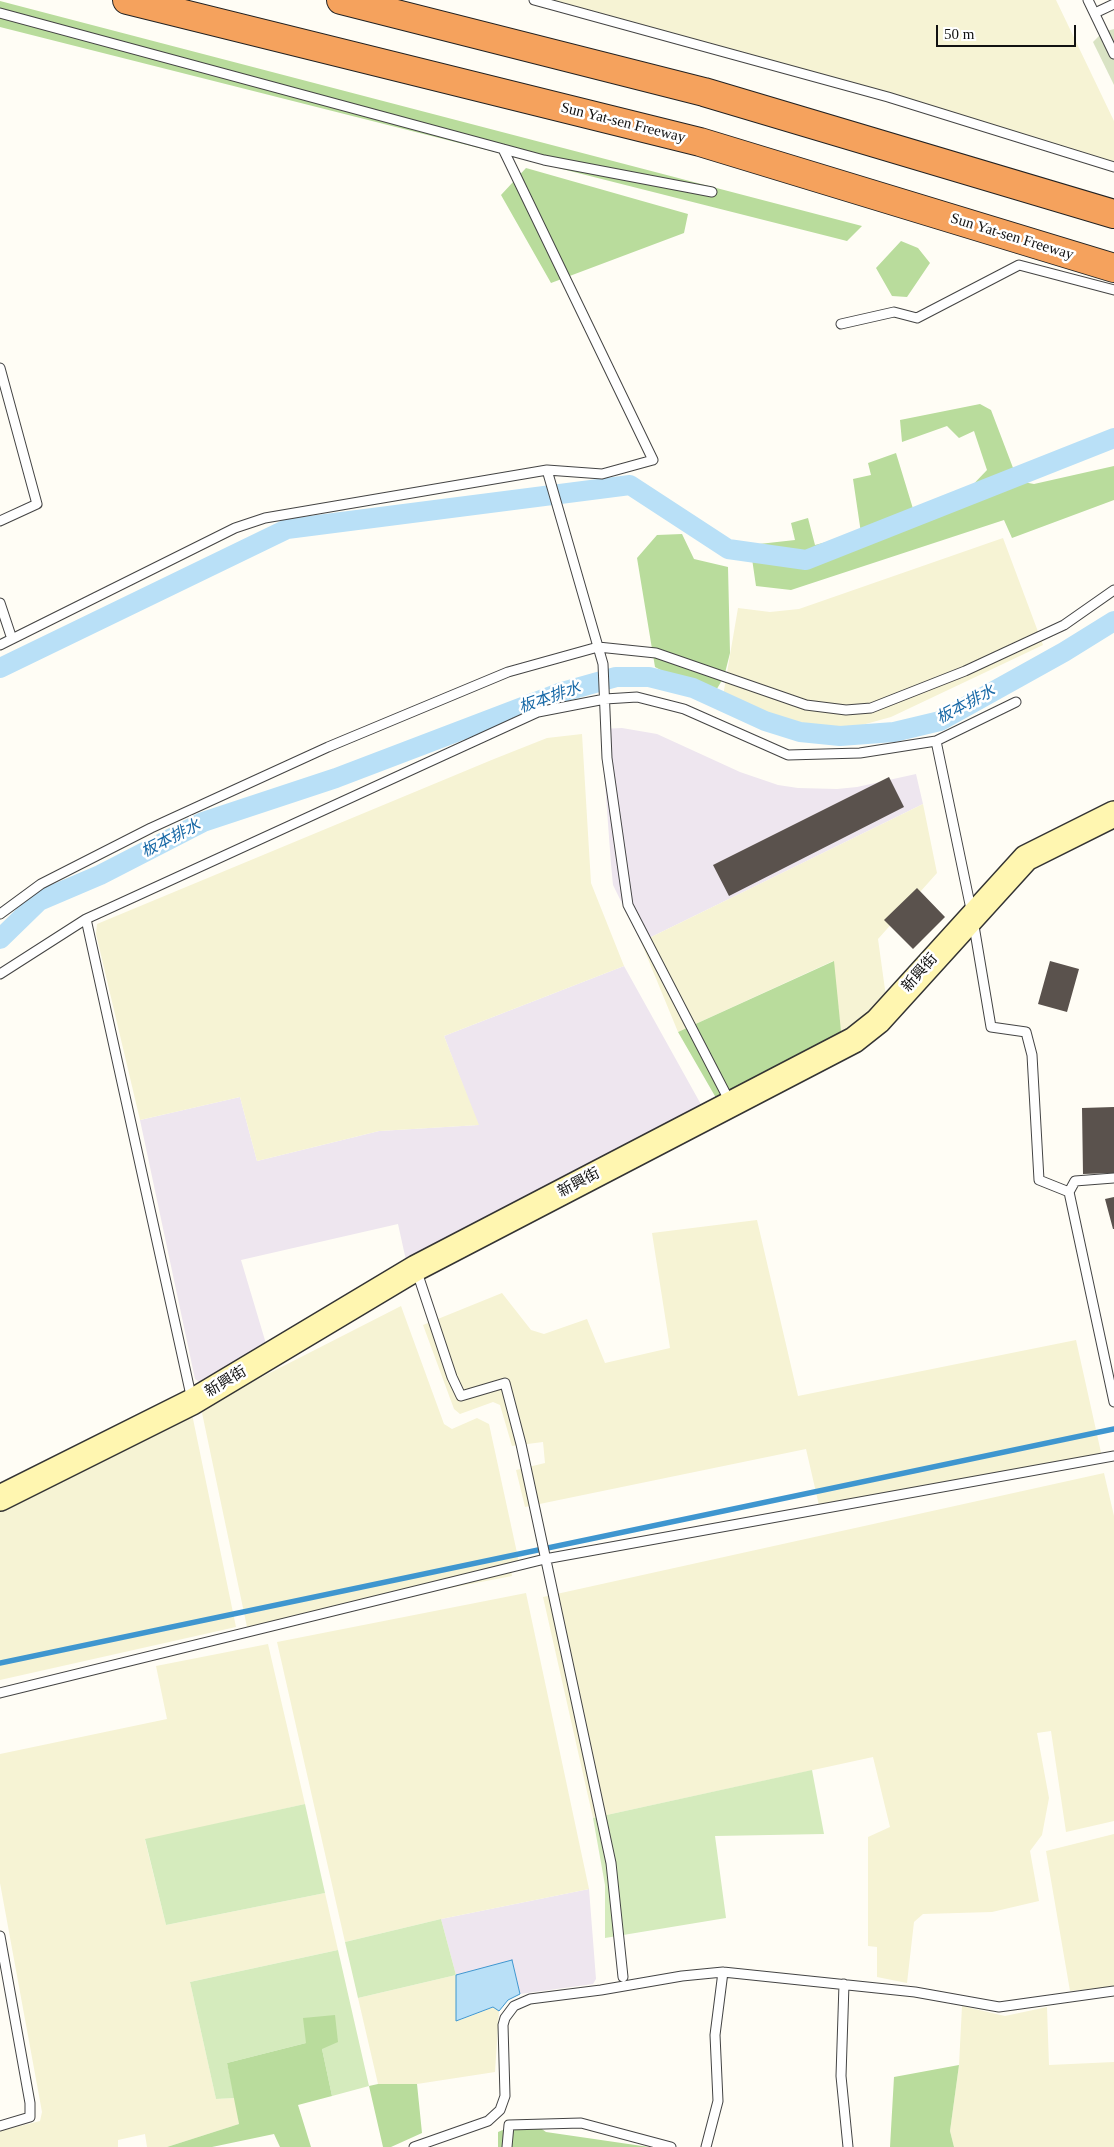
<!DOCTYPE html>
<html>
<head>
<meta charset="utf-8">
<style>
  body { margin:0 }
  #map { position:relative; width:1114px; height:2147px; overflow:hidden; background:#fffdf5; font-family:"Times New Roman",serif }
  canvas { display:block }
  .scale { position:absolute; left:936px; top:25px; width:140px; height:22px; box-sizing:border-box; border:2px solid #111; border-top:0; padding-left:6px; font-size:15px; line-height:18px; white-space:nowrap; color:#111; -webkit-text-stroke:4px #fff; paint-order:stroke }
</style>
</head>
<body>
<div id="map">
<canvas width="1114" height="2147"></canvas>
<div class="scale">50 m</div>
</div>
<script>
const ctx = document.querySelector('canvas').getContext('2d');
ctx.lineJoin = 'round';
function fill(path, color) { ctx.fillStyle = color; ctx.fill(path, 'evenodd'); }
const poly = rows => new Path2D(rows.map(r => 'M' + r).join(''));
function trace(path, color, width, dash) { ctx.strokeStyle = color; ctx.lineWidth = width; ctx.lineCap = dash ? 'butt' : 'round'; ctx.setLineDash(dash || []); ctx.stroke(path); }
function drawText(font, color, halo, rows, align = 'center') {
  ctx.font = font + ' "Times New Roman","Noto Sans TC",serif'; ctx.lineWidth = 5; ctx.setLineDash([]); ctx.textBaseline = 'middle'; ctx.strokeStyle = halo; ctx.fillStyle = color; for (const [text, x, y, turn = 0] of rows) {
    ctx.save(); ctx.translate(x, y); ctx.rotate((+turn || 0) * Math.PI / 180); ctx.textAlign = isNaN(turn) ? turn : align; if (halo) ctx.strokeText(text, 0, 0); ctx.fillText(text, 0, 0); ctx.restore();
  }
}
fill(poly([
  [622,728,657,734,740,772,778,785,798,788,837,789,857,787,916,774,923,804,641,942,613,885,611,864,601,729],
  [624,966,708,1117,409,1274,398,1224,241,1260,267,1347,204,1385,195,1379,140,1120,240,1097,257,1161,379,1131,478,1125,444,1036],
  [589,1889,596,1979,593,1984,520,1994,512,1961,456,1975,441,1919]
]), '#eee6ef');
fill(poly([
  [554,0,1056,0,1114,121,1114,170,554,2],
  [1003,538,1043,645,891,717,851,728,806,727,725,703,723,696,738,608,770,612,799,609],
  [582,734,591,883,624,966,444,1036,479,1125,379,1131,257,1161,240,1097,140,1120,96,934,97,924,494,759,547,738],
  [923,804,937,873,878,939,887,1004,843,1051,833,961,678,1032,641,942],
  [757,1220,798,1396,1076,1340,1102,1457,821,1514,806,1449,525,1507,516,1470,545,1463,543,1442,512,1446,500,1405,493,1402,460,1414,454,1409,423,1325,502,1293,531,1330,544,1334,587,1319,605,1363,670,1348,652,1233],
  [401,1306,444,1424,452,1429,477,1418,489,1424,519,1562,510,1564,512,1576,247,1627,201,1408],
  [192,1414,236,1627,0,1680,0,1511],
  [1104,1473,1114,1516,1114,1821,1066,1832,1051,1731,1037,1733,1049,1798,1042,1835,1030,1851,1039,1901,992,1912,923,1914,914,1922,907,1983,877,1977,877,1947,868,1946,868,1837,890,1827,873,1757,593,1818,543,1597],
  [526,1593,589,1889,441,1919,345,1942,277,1642],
  [268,1644,305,1804,145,1840,166,1925,325,1893,338,1950,190,1982,216,2099,235,2098,239,2124,167,2147,147,2147,145,2134,118,2140,118,2147,0,2147,0,2131,40,2121,42,2112,0,1883,0,1754,167,1719,156,1666],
  [1114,1834,1114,1987,1070,1991,1046,1851],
  [456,1975,457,2021,494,2007,499,2011,495,2072,417,2084,378,2084,358,1998],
  [962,2006,1005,2016,1047,2007,1049,2065,1114,2062,1114,2147,954,2147,950,2131,959,2065]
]), '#f6f3d4');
fill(poly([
  [812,1770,824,1834,715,1836,726,1918,605,1938,605,1885,593,1818],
  [305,1804,325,1893,166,1925,145,1839],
  [441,1919,456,1975,358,1998,345,1942],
  [338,1950,369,2086,332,2096,322,2049,306,2043,227,2063,235,2098,216,2099,190,1982]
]), '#d5ebbd');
fill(poly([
  [0,1,862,226,847,241,0,27],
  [526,168,688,214,684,233,551,283,501,195],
  [901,241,918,248,930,263,907,297,892,296,876,268],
  [980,404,991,410,1018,481,1034,484,1114,466,1114,500,1012,538,1004,520,791,590,756,586,750,545,795,540,791,523,808,518,815,545,861,533,853,479,871,475,868,463,896,453,914,512,964,494,987,470,974,431,959,438,947,426,902,442,900,420],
  [682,534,694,559,728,567,730,653,724,677,712,697,655,667,637,558,657,535],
  [834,961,843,1051,723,1110,678,1032],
  [335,2015,338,2042,322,2049,332,2096,298,2105,311,2147,280,2147,274,2134,212,2147,167,2147,239,2124,227,2063,306,2043,303,2018],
  [959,2065,950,2131,954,2147,890,2147,894,2077],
  [378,2084,417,2084,422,2133,391,2147,383,2147,369,2086],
  [528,2119,546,2132,649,2147,498,2147,498,2132]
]), '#b9dc9c');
fill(poly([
  [1114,29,1114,85,1093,42,1103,32]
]), '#d9e3c4');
const water = poly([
  [512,1960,520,1994,508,2000,499,2011,493,2007,456,2021,456,1975,512,1960]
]);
fill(water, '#b9e0f7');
trace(water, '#3f96cf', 1);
trace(poly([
  [0,1663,1114,1429]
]), '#3f96cf', 5.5);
trace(poly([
  [0,668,287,529,630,485,728,549,806,560,1114,438],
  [0,939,39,901,100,875,203,822,336,778,559,693,616,677,649,677,693,688,765,721,800,732,840,736,894,732,940,721,1064,652,1114,621]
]), '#b9e0f7', 20);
fill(poly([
  [889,777,904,807,729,896,713,865],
  [917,888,945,917,913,949,884,920],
  [1050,961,1079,969,1067,1012,1038,1004],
  [1114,1107,1114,1173,1083,1174,1082,1108],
  [1114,1197,1114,1229,1113,1229,1105,1199]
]), '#5a524d');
const lane = poly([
  [534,0,888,97,1114,167],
  [1088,0,1114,54],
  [0,13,544,160,712,192],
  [1095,13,1114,4],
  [503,149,653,460,602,474,547,470,603,664,607,758,628,905,730,1102],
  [841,324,894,312,917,318,1019,265,1114,290],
  [0,368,37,504,0,521],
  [0,603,12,639],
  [0,645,235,528,265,518,547,470],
  [936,741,972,914,991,1027,1026,1032,1032,1055,1039,1180,1069,1192,1114,1402],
  [0,914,41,884,151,828,328,747,508,672,598,647,656,653,806,705,846,710,871,708,965,671,1064,625,1114,590],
  [0,974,86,919],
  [1069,1192,1075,1181,1114,1178],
  [416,1269,452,1377,461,1396,505,1383,521,1444,611,1863,623,1977],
  [192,1400,86,919,538,712,605,699,637,697,684,709,788,755,860,753,936,741,1016,702],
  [0,1693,545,1559,1114,1456],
  [0,1936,30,2103,30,2117,0,2126],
  [844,1984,841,2076,848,2147],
  [414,2147,488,2121,500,2110,505,2096,503,2025,505,2018,514,2006,530,1999,601,1990,682,1976,723,1972,915,1992,999,2007,1114,1991],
  [507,2147,509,2125,581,2123,671,2147],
  [706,2147,718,2101,715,2035,723,1972]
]);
const secondary = poly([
  [0,1498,192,1402,416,1268,854,1040,878,1021,1026,858,1114,814]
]);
const highway = poly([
  [127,0,700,142,1114,268],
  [341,0,704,92,1114,214]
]);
trace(lane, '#444', 11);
trace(secondary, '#333', 28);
trace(highway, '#222', 30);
trace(lane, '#fff', 9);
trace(secondary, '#fff6b0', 25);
trace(highway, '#f5a25d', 28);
drawText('15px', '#111', '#fff', [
  ["Sun Yat-sen Freeway",623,123,14],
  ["Sun Yat-sen Freeway",1012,237,17],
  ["新興街",920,973,-49],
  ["新興街",579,1183,-28],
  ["新興街",226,1382,-31]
]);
drawText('italic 16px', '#1768a6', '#fff', [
  ["板本排水",550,698,-19],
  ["板本排水",966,705,-28],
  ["板本排水",171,839,-27]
]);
</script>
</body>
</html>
